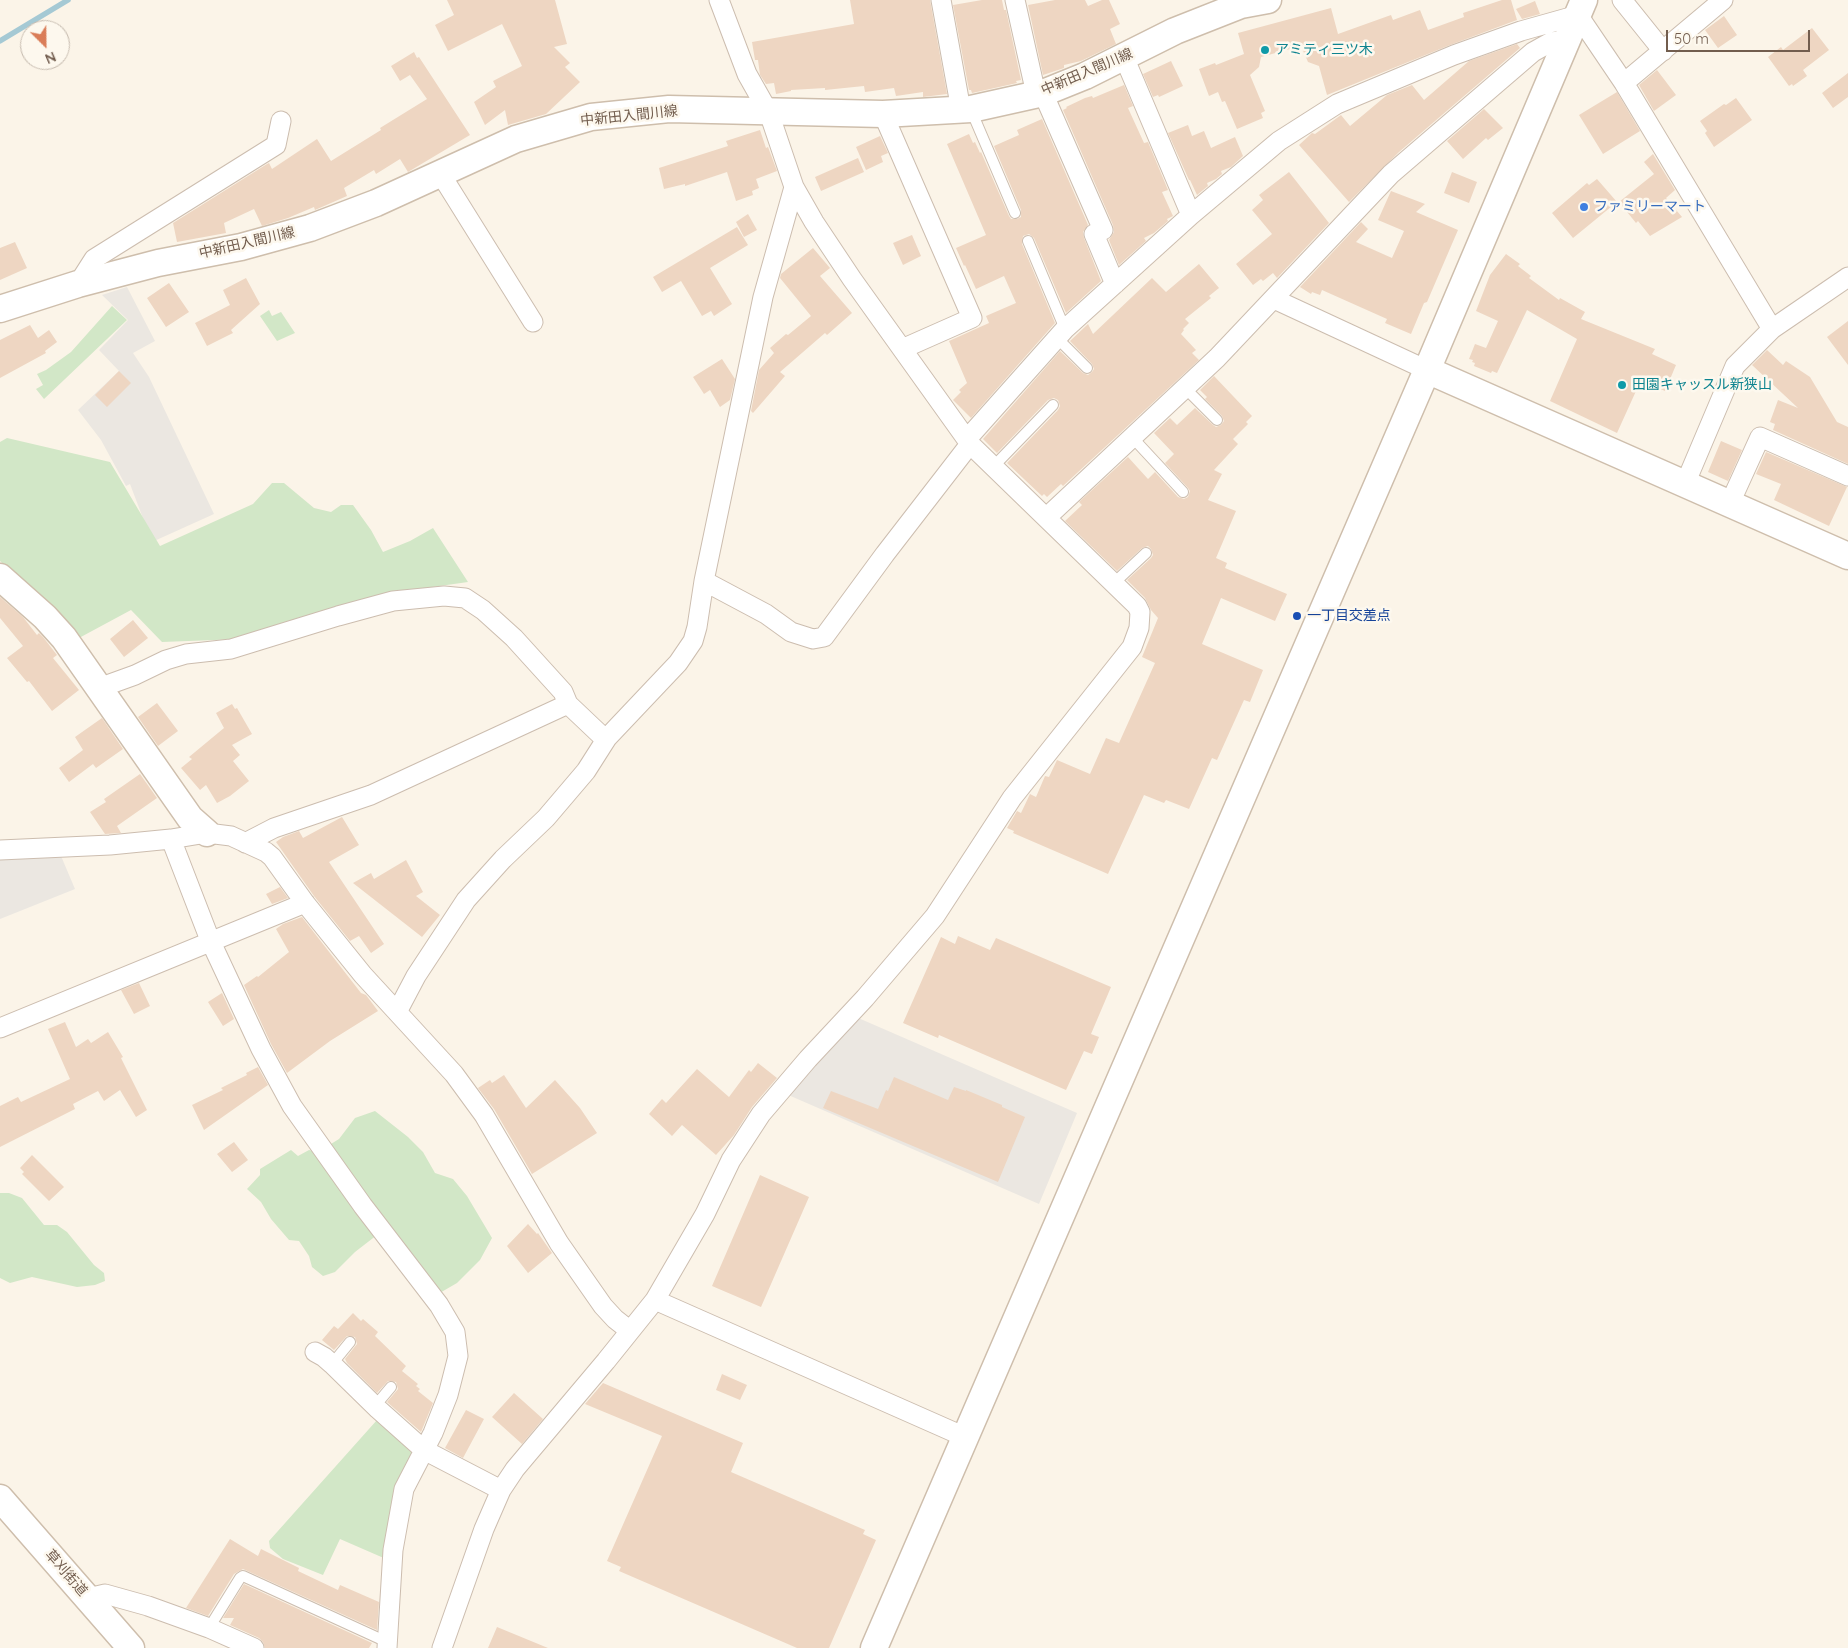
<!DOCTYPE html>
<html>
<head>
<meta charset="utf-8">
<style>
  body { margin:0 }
  #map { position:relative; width:1848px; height:1648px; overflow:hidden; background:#fbf4e8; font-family:Quicksand,sans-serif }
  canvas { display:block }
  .north { position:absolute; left:20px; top:20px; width:50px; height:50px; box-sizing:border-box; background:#fdf8ee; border:1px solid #c5baae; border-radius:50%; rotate:157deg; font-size:14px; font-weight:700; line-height:20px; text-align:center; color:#725d4e }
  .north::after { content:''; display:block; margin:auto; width:18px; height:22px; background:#da7d58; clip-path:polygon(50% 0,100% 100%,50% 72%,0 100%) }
  .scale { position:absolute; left:1666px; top:30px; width:144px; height:22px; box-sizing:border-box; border:2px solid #725d4e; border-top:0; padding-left:6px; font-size:15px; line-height:18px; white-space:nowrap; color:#725d4e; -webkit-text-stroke:4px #fdf8ee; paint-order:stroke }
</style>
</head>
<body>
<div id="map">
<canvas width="1848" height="1648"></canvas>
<div class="north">N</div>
<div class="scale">50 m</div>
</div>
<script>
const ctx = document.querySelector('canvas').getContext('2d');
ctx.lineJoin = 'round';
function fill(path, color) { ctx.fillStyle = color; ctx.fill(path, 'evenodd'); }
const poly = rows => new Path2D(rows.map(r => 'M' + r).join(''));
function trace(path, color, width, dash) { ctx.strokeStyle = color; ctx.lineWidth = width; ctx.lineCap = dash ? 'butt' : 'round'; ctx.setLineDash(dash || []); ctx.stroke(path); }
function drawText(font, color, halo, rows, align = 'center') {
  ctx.font = font + ' Quicksand,"Noto Sans JP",sans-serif'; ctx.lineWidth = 5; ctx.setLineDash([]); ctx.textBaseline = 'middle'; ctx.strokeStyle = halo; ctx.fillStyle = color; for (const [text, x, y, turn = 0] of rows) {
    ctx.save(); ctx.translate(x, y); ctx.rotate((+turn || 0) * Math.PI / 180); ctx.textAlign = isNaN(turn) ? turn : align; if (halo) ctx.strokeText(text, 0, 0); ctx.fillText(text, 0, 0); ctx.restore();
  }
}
fill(poly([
  [127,287,155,341,133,353,149,377,214,514,152,542,130,484,126,486,101,440,78,410,119,371,99,350,128,320,102,295],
  [61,856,75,889,0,919,0,858],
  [856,1017,1077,1113,1039,1204,786,1094]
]), '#ebe7e1');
fill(poly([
  [112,306,127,320,44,399,36,389,43,385,37,374,46,370,71,352],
  [269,310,272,316,281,312,295,333,277,341,260,316],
  [7,438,110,462,160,546,253,504,272,483,284,483,314,508,331,512,341,505,353,505,371,530,383,552,410,541,433,528,468,582,390,593,241,639,162,642,131,610,79,638,0,561,0,442],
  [375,1111,408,1137,423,1152,435,1173,453,1179,467,1196,492,1238,480,1260,457,1283,438,1294,386,1228,355,1252,335,1272,323,1276,312,1267,309,1256,299,1241,289,1240,271,1219,261,1202,247,1189,260,1175,260,1169,291,1150,298,1156,309,1150,318,1152,339,1139,355,1118],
  [0,1193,9,1193,22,1198,44,1225,57,1225,67,1232,94,1265,104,1273,105,1281,95,1285,77,1287,32,1277,10,1283,0,1278],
  [377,1420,414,1453,386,1559,340,1539,323,1575,283,1559,270,1548,269,1541]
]), '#d2e7c7');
trace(poly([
  [0,41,68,0]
]), '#a5c9d4', 5.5);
fill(poly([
  [447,0,555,0,567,44,554,47,570,63,565,67,580,82,546,114,508,125,505,110,485,125,474,102,496,87,493,81,522,66,502,24,448,51,435,25,454,15],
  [850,0,930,0,947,94,923,97,923,92,896,96,894,88,865,92,864,86,825,90,825,88,791,90,791,91,776,94,774,83,766,84,760,75,758,60,755,60,752,42,854,24],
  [982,0,1002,0,1004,10,1006,10,1021,80,1016,81,1017,83,972,93,971,90,969,90,953,5],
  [1055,0,1085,0,1088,6,1102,0,1109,0,1120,24,1110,29,1116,44,1081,61,1064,65,1064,68,1043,75,1028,5],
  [1502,0,1511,0,1517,20,1450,45,1327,95,1319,66,1308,62,1301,46,1261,57,1259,67,1250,75,1265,111,1261,113,1263,118,1237,129,1225,101,1222,102,1218,92,1209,96,1199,69,1215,63,1216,65,1244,54,1238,33,1331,8,1338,34,1391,15,1393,20,1420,10,1428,30,1464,17,1463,13],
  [1535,1,1540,14,1522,19,1516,9],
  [1724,16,1737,35,1718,48,1705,30],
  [1812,28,1829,50,1803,70,1807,76,1793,86,1792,84,1789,86,1768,57,1781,47,1783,50],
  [1517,44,1520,48,1399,152,1349,202,1299,145,1312,133,1315,134,1341,115,1350,126,1387,95,1412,85,1424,100,1469,61],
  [414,52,417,58,419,57,470,135,408,172,400,159,376,174,374,170,344,188,347,196,315,210,314,207,288,218,262,226,254,209,224,223,226,233,177,242,173,223,267,164,269,163,272,169,317,139,331,161,381,130,380,128,427,99,410,75,400,81,391,66],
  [1171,61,1183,86,1159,97,1158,95,1153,97,1143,74],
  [1657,70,1676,95,1654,111,1639,85],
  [1848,73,1848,97,1833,108,1822,93],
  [1124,85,1133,106,1128,108,1144,143,1148,142,1168,190,1162,192,1173,216,1167,219,1168,221,1154,233,1144,238,1146,241,1119,265,1109,240,1114,232,1113,225,1063,110,1067,108,1066,107,1085,98,1092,96,1093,98],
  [1617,92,1640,131,1603,154,1579,115],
  [1736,98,1752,120,1714,147,1705,133,1707,131,1700,121,1724,104,1726,105],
  [1484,109,1503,128,1488,140,1486,138,1463,159,1447,141],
  [1042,119,1088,225,1083,232,1084,238,1101,281,1066,313,1034,238,1029,234,1023,236,1022,244,1055,323,971,418,953,400,961,392,959,390,967,383,949,341,989,323,986,316,1016,303,1004,276,976,289,965,265,964,266,956,248,986,235,947,144,969,134,973,143,975,142,980,153,981,152,1009,216,1011,219,1017,219,1021,217,1021,210,994,146,1019,135,1017,130],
  [1188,125,1192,136,1204,131,1211,148,1235,137,1243,156,1231,167,1221,171,1222,174,1216,179,1207,183,1208,186,1197,195,1190,180,1189,180,1168,133],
  [760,130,766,148,768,147,777,171,756,179,759,188,752,191,753,195,736,201,727,172,685,186,685,184,664,189,659,168,728,146,726,141],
  [880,136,888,153,881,156,883,162,866,170,856,147],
  [1653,154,1675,190,1666,198,1682,217,1650,236,1638,221,1636,223,1619,202,1654,174,1644,162],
  [858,158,864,172,821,191,815,177],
  [1289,172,1329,223,1277,278,1273,273,1263,281,1261,279,1253,285,1236,264,1272,234,1252,210,1263,200,1259,195],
  [1452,172,1477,182,1469,203,1444,193],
  [1597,179,1617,202,1573,238,1552,213,1587,183,1589,185],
  [1391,191,1425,204,1416,212,1458,230,1427,302,1424,303,1411,334,1385,323,1387,319,1322,290,1320,295,1312,292,1311,294,1300,287,1361,222,1368,229,1356,242,1392,258,1404,231,1378,220],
  [748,214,757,230,744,237,736,222],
  [737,227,748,245,710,268,732,304,714,316,711,311,702,316,681,281,662,292,653,277],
  [912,235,921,256,903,265,893,243],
  [15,242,27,268,0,280,0,248],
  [813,248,830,268,820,276,852,313,827,335,825,333,780,372,785,376,753,413,751,411,759,370,774,353,770,348,786,334,788,335,811,316,780,278,781,274],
  [1506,254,1520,264,1518,266,1531,276,1529,278,1559,300,1560,298,1585,312,1581,319,1655,349,1652,354,1676,365,1665,391,1641,380,1617,433,1550,401,1577,339,1527,310,1497,373,1492,371,1491,373,1474,366,1475,363,1472,362,1473,360,1469,359,1475,344,1486,348,1498,321,1476,311,1490,275],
  [1199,264,1219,288,1209,296,1211,298,1185,319,1189,323,1183,329,1184,330,1181,334,1196,350,1192,353,1199,360,1063,486,1061,484,1047,497,1044,494,1042,496,1007,463,1058,410,1060,406,1058,400,1054,398,1048,400,997,453,983,439,1060,351,1083,373,1088,375,1092,372,1094,369,1092,364,1070,341,1088,324,1093,334,1152,278,1166,292],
  [246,278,260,304,231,330,233,333,207,346,195,323,230,305,223,290],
  [169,283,189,312,166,327,147,298],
  [1848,321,1848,365,1827,337],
  [30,325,38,338,49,330,57,342,45,351,46,353,0,378,0,340],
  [1767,350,1783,365,1786,361,1810,377,1837,422,1848,427,1848,464,1773,430,1775,424,1770,422,1778,400,1798,408,1752,365],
  [722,359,735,379,730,400,720,407,710,390,704,394,693,377],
  [119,371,131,383,107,407,95,395],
  [1214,376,1252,416,1246,422,1248,424,1233,439,1238,444,1214,470,1222,474,1208,500,1236,511,1216,558,1227,563,1225,568,1287,594,1275,621,1221,598,1202,644,1263,670,1250,702,1244,700,1217,760,1212,758,1189,809,1166,800,1164,803,1144,795,1108,874,1013,833,1014,831,1007,828,1017,811,1021,813,1030,794,1036,797,1045,776,1049,777,1057,760,1090,774,1106,738,1119,743,1155,663,1142,657,1158,618,1151,610,1145,598,1127,580,1151,558,1153,555,1151,549,1148,546,1142,548,1117,571,1065,521,1082,505,1079,502,1128,457,1148,479,1155,472,1178,497,1184,499,1188,497,1190,491,1188,488,1165,463,1174,454,1154,433,1170,418,1177,425,1195,408,1213,425,1216,427,1221,425,1224,421,1222,416,1205,399,1207,397,1200,390],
  [1721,441,1742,450,1728,481,1708,472],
  [1766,452,1847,487,1829,526,1774,500,1781,484,1756,474],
  [0,597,23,617,37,635,39,633,43,637,57,655,53,658,79,690,52,711,29,681,27,682,7,658,23,646,0,618],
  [133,620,148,638,124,657,110,639],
  [157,703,178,731,158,746,138,717],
  [232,704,235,709,237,708,252,734,232,745,240,755,233,761,249,781,230,796,217,803,206,785,200,790,181,768,192,759,189,757,224,728,216,713],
  [102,718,123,749,96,768,93,764,69,782,59,768,83,750,75,737],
  [140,774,157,798,117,826,121,833,105,834,90,812,106,802,104,799],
  [342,817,359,845,329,862,384,944,371,953,359,936,350,941,314,896,276,842,283,837,299,831,303,838],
  [406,860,423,892,416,896,440,915,422,937,353,883,371,873,374,879],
  [280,887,288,898,272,904,266,894],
  [302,917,361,993,366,995,378,1011,330,1041,287,1073,271,1044,244,985,257,976,258,977,289,952,276,929,283,924],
  [958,936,990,950,996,938,1111,987,1091,1034,1099,1037,1092,1054,1084,1051,1066,1090,939,1035,938,1038,903,1023,941,937,955,944],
  [139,983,150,1006,134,1014,121,990],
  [222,993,234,1019,223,1026,208,1002],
  [65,1022,76,1047,88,1039,91,1043,108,1032,123,1057,121,1058,147,1110,136,1117,120,1090,104,1101,98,1091,73,1104,75,1109,0,1147,0,1106,18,1097,21,1102,70,1079,48,1029],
  [758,1063,777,1078,752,1107,734,1135,716,1155,682,1125,672,1136,649,1114,662,1099,666,1103,697,1069,729,1097,749,1070,751,1072],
  [258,1067,268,1085,204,1130,192,1105,223,1090,221,1088,247,1075,246,1073],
  [504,1075,526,1108,555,1080,580,1108,597,1133,532,1174,494,1109,478,1088,490,1080,492,1083],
  [894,1077,948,1100,954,1087,966,1091,966,1090,1002,1105,1002,1107,1025,1117,998,1182,823,1108,831,1091,878,1109,886,1090,888,1091],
  [234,1142,248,1160,232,1172,217,1154],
  [32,1155,64,1187,49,1201,22,1174,24,1172,20,1168],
  [760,1175,809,1197,761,1307,712,1286],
  [528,1224,537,1234,538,1233,552,1253,528,1273,507,1246],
  [353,1313,361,1321,363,1319,378,1332,375,1336,406,1366,402,1371,418,1384,416,1386,420,1389,418,1391,433,1403,421,1432,387,1402,398,1389,396,1382,388,1381,377,1393,347,1363,345,1359,357,1344,355,1337,347,1336,334,1350,322,1340,334,1326,338,1329],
  [722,1374,747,1385,740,1400,716,1390],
  [603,1383,743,1443,731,1472,865,1530,863,1534,876,1540,829,1648,797,1648,619,1571,621,1567,607,1561,662,1436,585,1404],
  [514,1393,543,1419,522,1444,492,1417],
  [466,1410,484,1419,463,1458,445,1448],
  [230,1539,258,1556,261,1549,299,1568,298,1571,338,1590,340,1585,379,1602,377,1630,243,1569,234,1574,208,1616,186,1608],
  [244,1584,372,1643,369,1648,265,1648,263,1642,259,1638,230,1625,234,1618,223,1618],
  [497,1627,548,1648,488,1648]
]), '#eed6c2');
const lane = poly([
  [971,110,1015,213],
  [1028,241,1065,329],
  [1057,338,1087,368],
  [1185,388,1217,420],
  [1132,437,1183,492],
  [993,467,1053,405],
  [1114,583,1146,553],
  [332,1364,350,1342],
  [375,1406,391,1387],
  [209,1628,240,1578,243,1576,387,1642]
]);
const street = poly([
  [941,0,961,110],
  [1015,0,1036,94],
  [1622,0,1663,51],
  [1124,57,1191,215],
  [1624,83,1723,0],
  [1043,93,1103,230,1094,234,1115,284],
  [883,114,972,318,902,349],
  [440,173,533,322],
  [78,284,94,259,276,145,281,121],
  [1274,299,1427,370],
  [967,439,1065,329,1191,215,1279,141,1337,104,1454,55,1521,31,1578,15,1624,83,1772,329],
  [1685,484,1735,366,1772,329,1848,277],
  [1730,503,1760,437,1848,476],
  [1047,517,1217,358,1391,174,1533,52,1551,42,1569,39],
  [704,581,763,297,794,187],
  [99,688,135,675,166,660,186,654,231,649,338,616,393,601,444,596,465,598,483,610,514,638,563,692,568,704],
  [171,839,210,940,261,1049,292,1106,363,1206,439,1305,455,1332,458,1356,448,1395,433,1433,404,1489,393,1550,387,1648],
  [245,843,274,828,371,795,568,704,606,740],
  [0,850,110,845,171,839,207,833,231,836,266,852,272,857,305,903,363,975,454,1074,484,1115,559,1243,603,1306,615,1319,629,1330],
  [397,1012,416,976,466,900,503,859,546,818,586,771,607,738,678,663,693,641,697,627,704,581,766,614,791,632,813,639,824,637,885,554,970,444],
  [0,1028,305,903],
  [655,1300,965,1437],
  [315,1352,324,1357,332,1364,378,1409,424,1450,501,1490],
  [88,1598,105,1594,148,1606,209,1628,254,1648],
  [442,1648,484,1529,501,1490,515,1469,606,1361,655,1300,705,1214,731,1160,761,1114,808,1059,865,998,935,916,1012,798,1132,647,1139,628,1140,612,1137,606,970,444,852,279,814,222,794,187,769,113,747,74,719,0]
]);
const secondary = poly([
  [0,309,78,284,158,263,241,247,310,228,376,203,516,139,591,117,669,109,883,114,971,109,1043,93,1085,76,1175,31,1241,5,1268,0],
  [1427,370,1848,556],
  [0,577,45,617,64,638,190,818,207,833],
  [0,1498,131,1648],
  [874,1648,1427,370,1584,0]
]);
trace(lane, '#ccbdaf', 12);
trace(street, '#ccbdaf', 21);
trace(secondary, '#cebeac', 29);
trace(lane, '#fff', 10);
trace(street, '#fff', 19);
trace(secondary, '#fff', 26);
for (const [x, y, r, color] of [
  [1265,50,5,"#0f9aa8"],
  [1584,207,5,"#3f7fe0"],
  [1622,385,5,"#0f9aa8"],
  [1297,616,5,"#1a4fb4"]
]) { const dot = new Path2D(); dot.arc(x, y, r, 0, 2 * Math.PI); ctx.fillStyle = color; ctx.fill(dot); trace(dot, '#fdf8ee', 2); }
drawText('14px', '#0d838f', '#fdf8ee', [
  ["アミティ三ツ木",1275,50],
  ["田園キャッスル新狭山",1632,385]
], 'left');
drawText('14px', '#725d4e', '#fdf8ee', [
  ["中新田入間川線",1087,72,-23],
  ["中新田入間川線",629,116,-6],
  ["中新田入間川線",247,243,-13],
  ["草刈街道",66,1573,49]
]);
drawText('14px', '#366cbe', '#fdf8ee', [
  ["ファミリーマート",1594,207]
], 'left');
drawText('14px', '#164399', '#fdf8ee', [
  ["一丁目交差点",1307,616]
], 'left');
</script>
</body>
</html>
